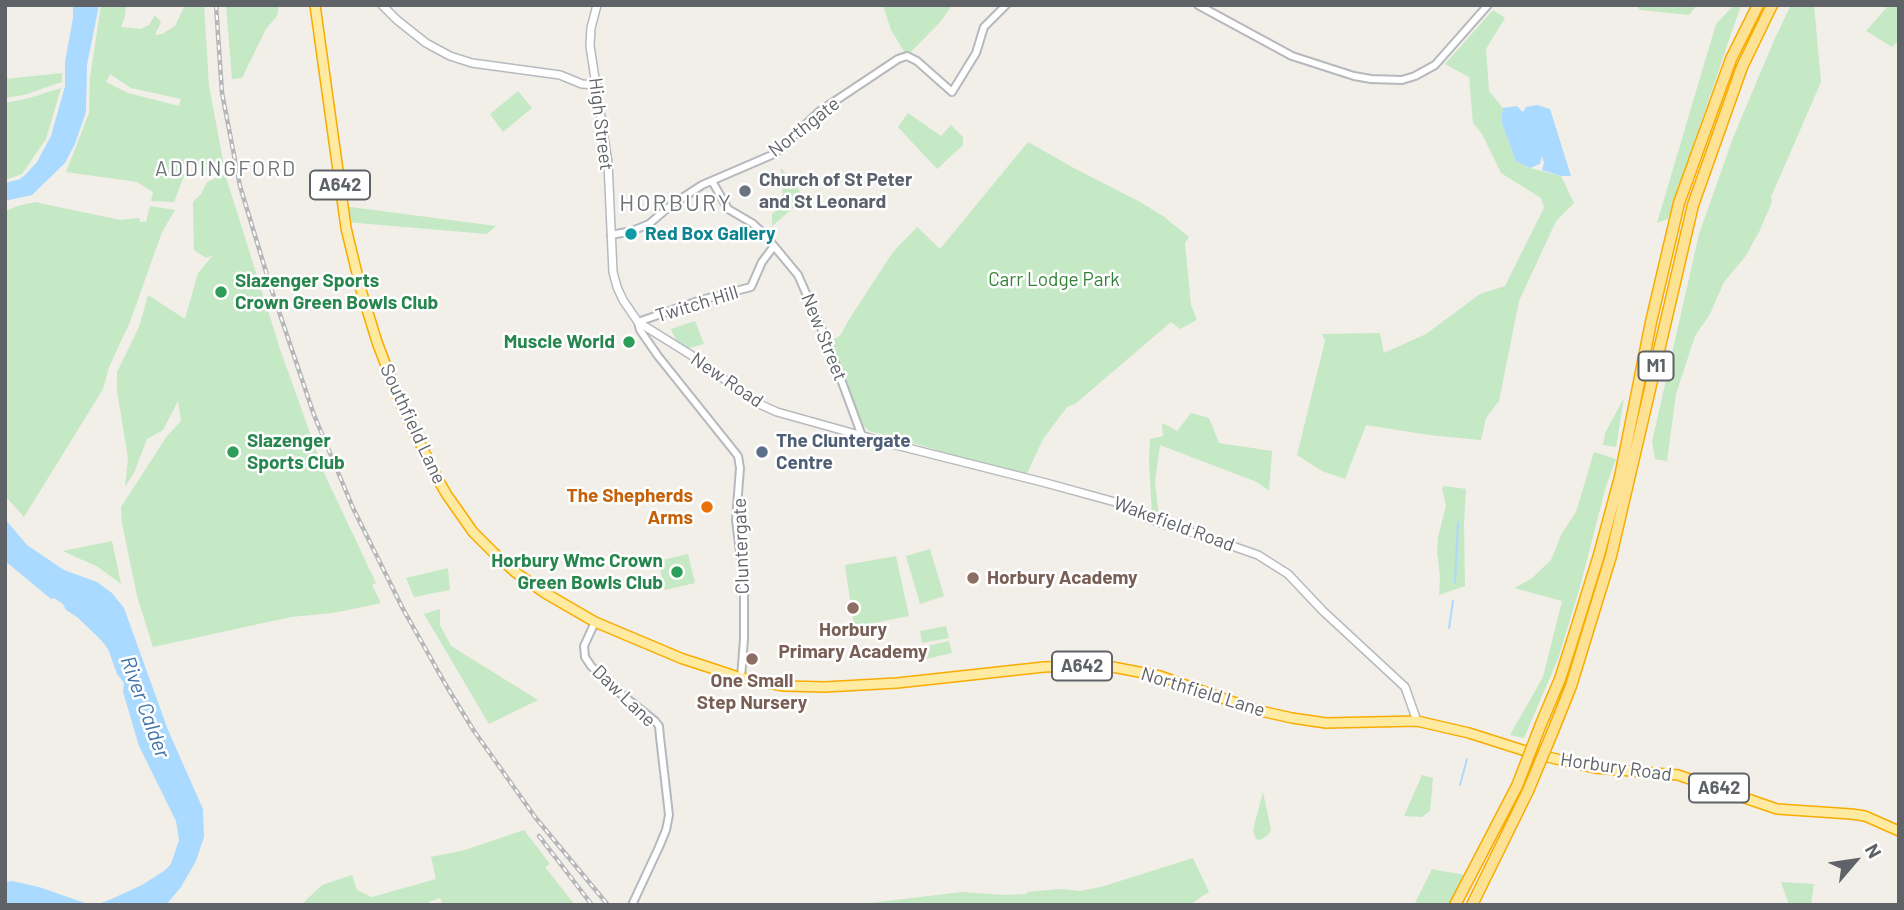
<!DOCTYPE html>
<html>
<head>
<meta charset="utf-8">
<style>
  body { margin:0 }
  #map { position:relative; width:1904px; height:910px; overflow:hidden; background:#f1efe8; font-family:Barlow,sans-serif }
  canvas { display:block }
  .frame { position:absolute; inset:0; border:7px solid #5f6368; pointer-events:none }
  .north { position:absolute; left:1820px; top:826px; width:70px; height:70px; -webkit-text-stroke:5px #fff; paint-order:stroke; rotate:61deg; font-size:19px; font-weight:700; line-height:28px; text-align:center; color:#5f6368 }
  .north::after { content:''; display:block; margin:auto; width:24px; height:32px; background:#5f6368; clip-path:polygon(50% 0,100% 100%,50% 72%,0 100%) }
</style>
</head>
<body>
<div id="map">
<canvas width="1904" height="910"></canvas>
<div class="frame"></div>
<div class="north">N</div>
</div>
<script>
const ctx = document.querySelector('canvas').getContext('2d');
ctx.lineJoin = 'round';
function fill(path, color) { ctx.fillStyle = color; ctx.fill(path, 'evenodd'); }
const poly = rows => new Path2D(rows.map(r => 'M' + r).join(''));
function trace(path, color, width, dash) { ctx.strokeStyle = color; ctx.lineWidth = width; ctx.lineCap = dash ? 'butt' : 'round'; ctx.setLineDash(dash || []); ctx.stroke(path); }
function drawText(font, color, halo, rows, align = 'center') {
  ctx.font = font + ' Barlow,sans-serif'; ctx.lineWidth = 5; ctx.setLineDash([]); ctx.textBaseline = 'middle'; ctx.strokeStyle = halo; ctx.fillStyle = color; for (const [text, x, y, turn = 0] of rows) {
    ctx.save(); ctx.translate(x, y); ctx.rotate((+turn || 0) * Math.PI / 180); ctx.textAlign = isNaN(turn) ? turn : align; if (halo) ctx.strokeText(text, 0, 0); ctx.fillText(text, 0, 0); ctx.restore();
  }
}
fill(poly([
  [101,5,126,5,125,16,121,27,141,29,149,25,155,15,161,22,155,35,162,34,175,26,185,5,204,5,209,86,224,166,207,173,189,163,174,202,151,201,153,192,137,182,66,172,89,113,90,78],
  [110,74,131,88,181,99,179,106,128,93,106,82],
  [226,5,279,5,277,16,266,29,242,78,232,79],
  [883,5,952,5,941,21,907,56,891,30],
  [1636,5,1697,5,1689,15,1640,10],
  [1734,5,1741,5,1668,219,1657,223,1716,24],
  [1791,5,1814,5,1821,82,1771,197,1772,202,1759,232,1745,257,1724,282,1710,314,1695,336,1676,394,1667,461,1655,459,1652,442,1699,234,1733,138,1775,38],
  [1889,5,1899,5,1899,40,1892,47,1866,31],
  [1493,10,1505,18,1486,49,1489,91,1503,108,1501,121,1516,161,1530,168,1561,176,1574,203,1556,221,1519,301,1499,401,1486,418,1481,440,1429,435,1366,425,1345,479,1322,471,1297,455,1325,341,1322,334,1380,333,1384,353,1426,334,1480,294,1505,286,1544,208,1541,198,1501,173,1482,134,1473,123,1469,77,1445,64],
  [62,73,62,82,24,95,5,98,5,79],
  [61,88,46,139,22,174,5,180,5,103,29,98],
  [518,91,532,108,503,132,490,114],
  [908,113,941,136,951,125,963,137,963,145,937,169,898,127],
  [1028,142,1072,167,1140,202,1163,216,1189,237,1185,243,1191,305,1197,320,1180,329,1171,322,1075,404,1067,407,1043,439,1025,478,956,460,934,449,869,431,863,425,828,342,840,336,850,318,893,252,917,227,940,249],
  [781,168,805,198,772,226,772,214,783,204,783,200],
  [225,174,280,349,325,475,376,583,372,585,381,603,333,613,291,617,153,647,137,596,122,523,121,507,167,436,181,421,178,401,163,430,147,439,134,473,125,487,128,458,117,391,117,372,139,327,148,295,185,319,198,273,213,255,206,258,194,250,193,202,201,194,207,182],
  [35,202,120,220,139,218,140,222,146,222,150,206,175,210,162,232,130,322,109,367,103,389,24,517,7,498,5,491,5,211,18,206],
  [343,206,473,223,496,226,487,234,346,222],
  [695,321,704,344,689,348,676,340,671,329],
  [1624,398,1616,447,1603,445,1605,433],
  [1191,413,1209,418,1219,443,1272,451,1269,491,1257,482,1160,445,1155,482,1159,517,1152,515,1149,462,1150,439,1163,436,1162,423,1177,431],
  [1594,452,1616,459,1606,486,1580,587,1558,659,1524,738,1510,735,1543,677,1562,601,1514,588,1531,579,1551,560,1562,533,1576,512],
  [1445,486,1466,489,1464,523,1465,586,1439,595,1440,577,1437,551,1438,537,1446,506,1442,488],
  [112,541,121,584,98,567,63,551],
  [930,549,944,596,920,604,906,556],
  [688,554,695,583,665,590,658,561],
  [896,556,909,616,854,627,845,565],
  [448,568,450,590,414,597,406,578],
  [440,609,440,625,451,646,538,700,489,724,424,614],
  [946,626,949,638,922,643,920,631],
  [949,641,952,653,926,659,923,647],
  [1422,775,1433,778,1430,811,1422,817,1404,816],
  [1263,792,1271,830,1268,835,1260,840,1256,839,1253,830],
  [524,830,550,864,545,867,575,905,443,905,440,898,429,902,429,905,301,905,322,885,352,875,357,890,372,897,436,879,431,857,465,850],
  [1193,858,1209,892,1189,905,853,905,962,892,1004,895,1027,894,1027,892,1060,889,1080,891,1101,887],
  [1432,869,1464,875,1449,905,1414,905],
  [1781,882,1814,884,1811,905,1789,905]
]), '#c5e8c5');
fill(poly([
  [73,5,99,5,87,65,86,112,75,144,65,163,32,195,5,201,5,183,20,179,26,174,37,162,51,136,65,86,65,62,73,18],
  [1537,105,1550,109,1571,176,1561,176,1542,170,1544,163,1542,156,1540,164,1530,168,1516,161,1501,121,1503,108,1517,106,1523,112,1526,107],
  [5,519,27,545,64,570,97,582,112,593,124,608,168,730,203,809,204,837,196,861,181,887,166,905,5,905,5,882,12,881,39,887,88,904,97,904,107,901,142,885,164,871,171,864,179,840,176,821,139,746,123,692,124,683,117,674,108,649,101,640,77,617,66,610,63,604,54,598,51,599,5,561]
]), '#aadaff');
trace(poly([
  [1455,582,1458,522],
  [1449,628,1453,601],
  [1460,785,1467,759]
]), '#aadaff', 2);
const tertiary = poly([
  [1198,5,1292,56,1354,76,1371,79,1402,80,1415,76,1435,65,1488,5],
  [712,181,728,209,752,223,764,234,798,275,826,339,862,436],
  [611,235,632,231,649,224,670,206,702,185,774,154,820,111,898,59,907,56,917,61,952,92,976,53,984,27,1006,5],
  [595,622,584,646,585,657,591,666,615,689,655,721,659,726,660,737,669,815,666,830,659,847,632,905],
  [741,678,744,639,744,584,736,520,740,468,738,456,658,356,640,330,638,322,701,300,751,287,762,262,774,246]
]);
const secondary = poly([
  [382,5,397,20,426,43,450,56,472,63,560,75,582,84,597,85],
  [597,5,591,28,590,46,608,163,613,272,617,287,623,300,638,322,691,355,757,403,777,412,888,443,1046,483,1115,502,1145,517,1172,527,1198,534,1258,555,1288,574,1323,611,1405,687,1417,721]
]);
const trunk = poly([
  [315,5,346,228,361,290,377,342,399,400,436,476,447,495,473,532,494,553,515,572,545,593,595,622,683,659,708,667,741,678,784,686,825,687,897,683,1044,667,1102,665,1160,676,1256,710,1292,718,1326,723,1417,721,1469,733,1535,754,1595,768,1678,775,1777,809,1851,814,1865,816,1899,831]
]);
const motorway = poly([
  [1541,724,1560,679,1575,632,1599,555,1620,477,1651,322,1679,203,1731,59,1758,5],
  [1553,731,1571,686,1611,556,1693,205,1742,67,1772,5],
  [1455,905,1517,786],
  [1472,905,1528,791]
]);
trace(tertiary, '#b5b8bc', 10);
trace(secondary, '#b6babf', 10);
trace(trunk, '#f9ab00', 12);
trace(motorway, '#f9ab00', 13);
trace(tertiary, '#fff', 6);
trace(secondary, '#fff', 7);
trace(trunk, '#feeaa1', 9);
trace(motorway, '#fde293', 10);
const rail = poly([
  [216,5,222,93,240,186,270,285,314,415,353,508,403,609,447,687,474,731,535,817,608,905],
  [539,836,592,905]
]);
trace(rail, '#b6b7b8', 4.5);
trace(rail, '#fff', 2, [5]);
const motorwayBridge = poly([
  [1517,786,1541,724],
  [1528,791,1553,731]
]);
trace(motorwayBridge, '#f9ab00', 13, []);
trace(motorwayBridge, '#fde293', 10);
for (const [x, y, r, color] of [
  [745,191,7,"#6b7280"],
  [631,234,7,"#0f9aa8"],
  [221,292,7,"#2e9e5b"],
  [629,342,7,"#2e9e5b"],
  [233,452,7,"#2e9e5b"],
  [762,452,7,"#5c6f8a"],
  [707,507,7,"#e8710a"],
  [677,572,7,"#2e9e5b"],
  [973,578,7,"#8d6e63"],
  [853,608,7,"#8d6e63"],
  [752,659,7,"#8d6e63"]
]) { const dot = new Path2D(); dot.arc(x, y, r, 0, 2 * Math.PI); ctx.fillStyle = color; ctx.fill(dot); trace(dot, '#fff', 2.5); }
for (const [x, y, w] of [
  [340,185,60],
  [1656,366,35],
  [1082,666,60],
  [1719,788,60]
]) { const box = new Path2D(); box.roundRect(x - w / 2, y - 14.5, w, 29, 5); ctx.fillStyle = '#fff'; ctx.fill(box); trace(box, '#5f6368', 2); }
drawText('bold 18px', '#5f6368', null, [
  ["A642",340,185],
  ["M1",1656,366],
  ["A642",1082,666],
  ["A642",1719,788]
]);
drawText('19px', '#5f6368', '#fff', [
  ["High Street",601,124,83],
  ["Northgate",804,127,-38],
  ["Twitch Hill",697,304,-17],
  ["New Street",824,337,68],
  ["New Road",727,380,34],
  ["Southfield Lane",413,424,65],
  ["Wakefield Road",1174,524,20],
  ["Cluntergate",741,546,-92],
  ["Northfield Lane",1203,692,17],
  ["Daw Lane",624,696,44],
  ["Horbury Road",1616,767,8]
]);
drawText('bold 19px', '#5b616d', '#fff', [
  ["Church of St Peter",759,180],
  ["and St Leonard",759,202]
], 'left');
drawText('bold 19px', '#0d838f', '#fff', [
  ["Red Box Gallery",645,234]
], 'left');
drawText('19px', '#348238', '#fff', [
  ["Carr Lodge Park",1054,280]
]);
drawText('bold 19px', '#27864d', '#fff', [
  ["Slazenger Sports",235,281],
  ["Crown Green Bowls Club",235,303],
  ["Muscle World",615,342,"right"],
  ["Slazenger",247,441],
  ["Sports Club",247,463],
  ["Horbury Wmc Crown",663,561,"right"],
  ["Green Bowls Club",663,583,"right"]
], 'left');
drawText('bold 19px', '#4e5e75', '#fff', [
  ["The Cluntergate",776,441],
  ["Centre",776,463]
], 'left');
drawText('bold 19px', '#c56008', '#fff', [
  ["The Shepherds",693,496],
  ["Arms",693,518]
], 'right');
drawText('bold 19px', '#785e54', '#fff', [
  ["Horbury Academy",987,578,"left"],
  ["Horbury",853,630],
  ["Primary Academy",853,652],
  ["One Small",752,681],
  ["Step Nursery",752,703]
]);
ctx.letterSpacing = '2px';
drawText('21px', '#70757a', '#fff', [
  ["ADDINGFORD",226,169]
]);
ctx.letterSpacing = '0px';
drawText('italic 21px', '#4174aa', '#fff', [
  ["River Calder",145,707,70]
]);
ctx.letterSpacing = '2px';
drawText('23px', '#70757a', '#fff', [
  ["HORBURY",676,203]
]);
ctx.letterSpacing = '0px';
</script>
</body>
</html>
